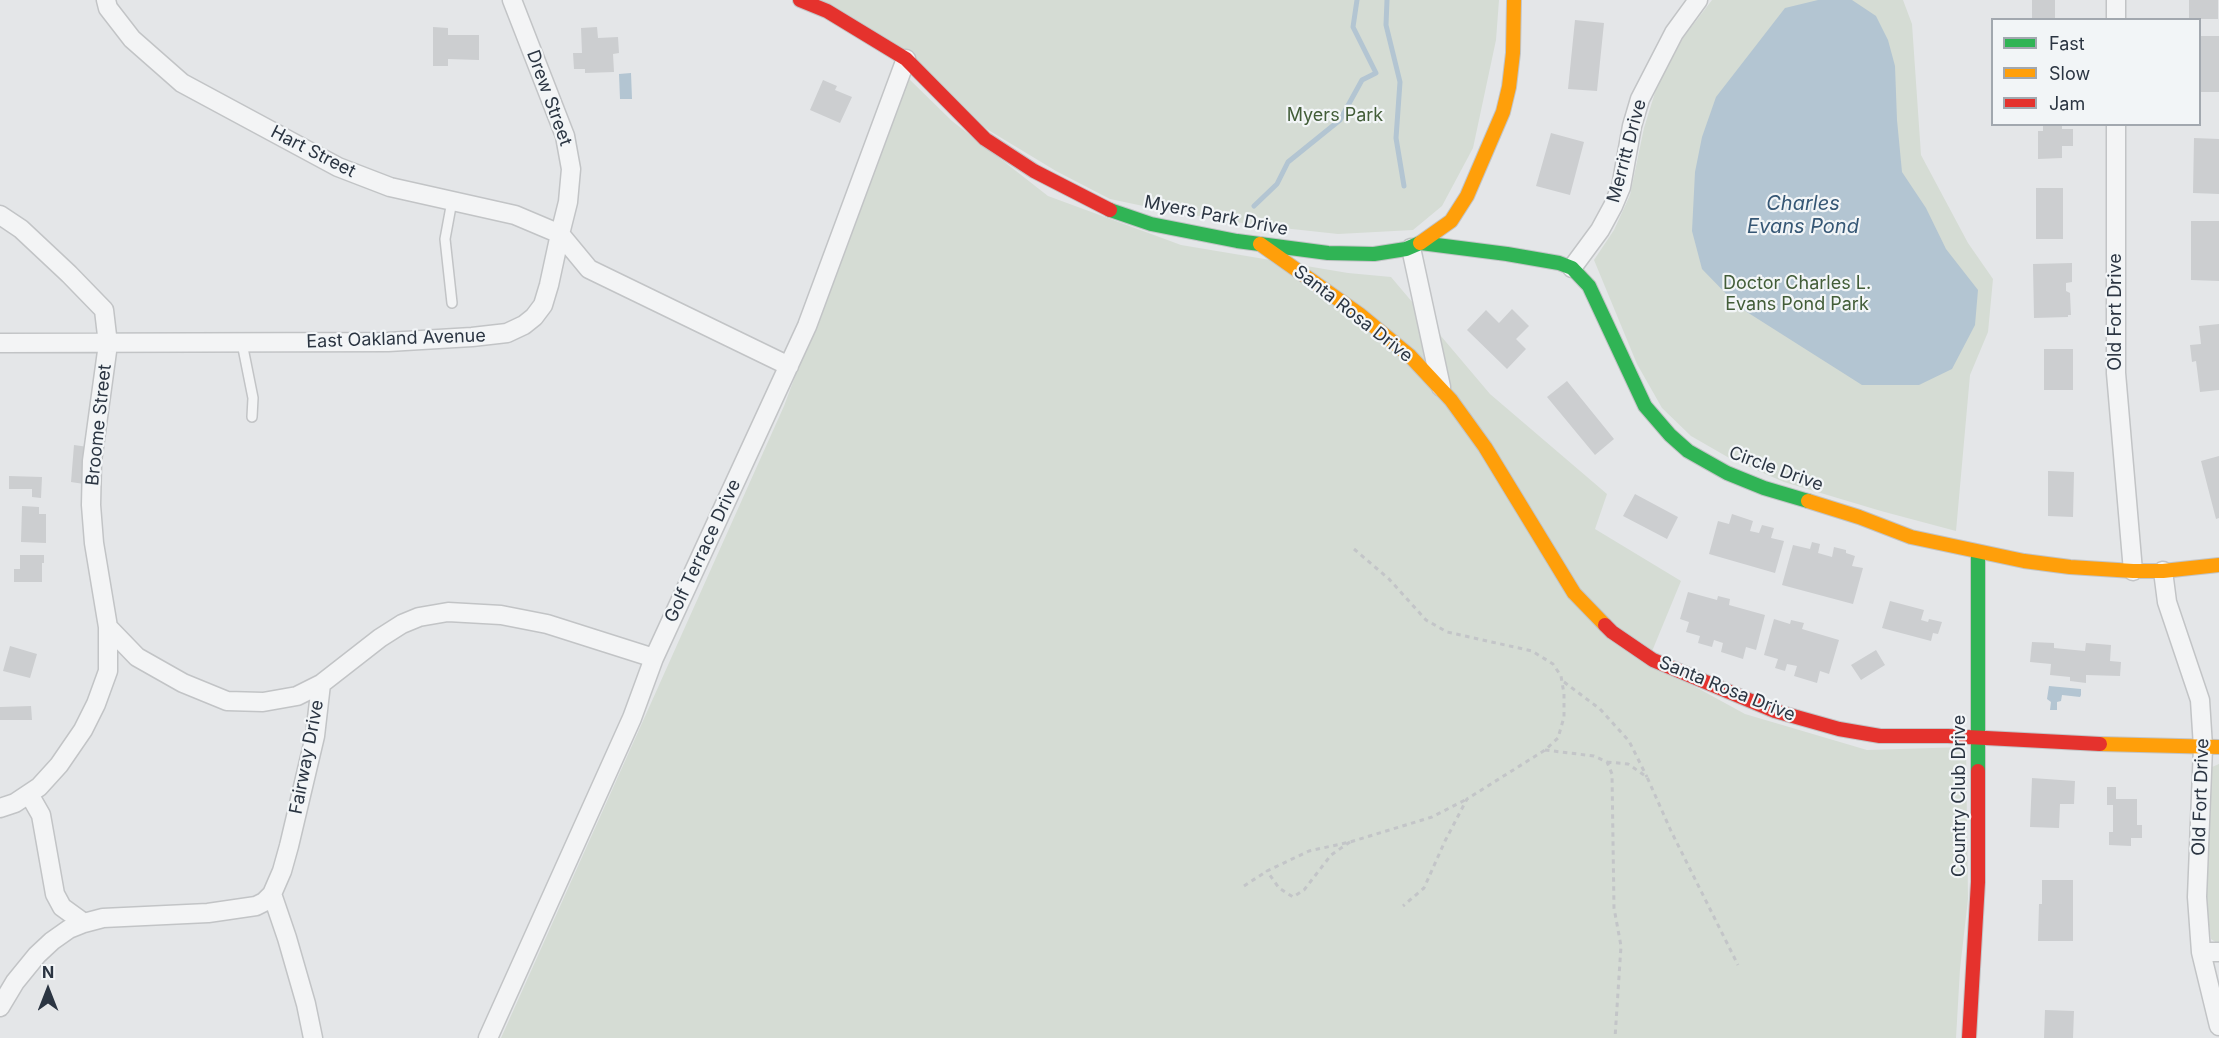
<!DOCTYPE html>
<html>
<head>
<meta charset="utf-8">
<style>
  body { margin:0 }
  #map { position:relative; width:2219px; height:1038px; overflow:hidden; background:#e4e6e8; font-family:Inter,sans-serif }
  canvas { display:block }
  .legend { position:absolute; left:1991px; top:18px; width:210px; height:108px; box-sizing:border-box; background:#f2f5f7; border:2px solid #a2a8af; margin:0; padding:8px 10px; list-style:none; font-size:18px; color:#2b3542 }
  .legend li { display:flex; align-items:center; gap:12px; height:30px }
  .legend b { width:30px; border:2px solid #a2a8af }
  .north { position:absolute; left:18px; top:960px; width:60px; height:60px; -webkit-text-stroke:4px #f2f5f7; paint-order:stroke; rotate:0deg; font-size:16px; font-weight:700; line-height:24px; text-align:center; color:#2b3542 }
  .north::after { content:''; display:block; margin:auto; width:21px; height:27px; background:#2b3542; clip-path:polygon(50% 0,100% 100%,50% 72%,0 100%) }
</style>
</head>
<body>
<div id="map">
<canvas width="2219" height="1038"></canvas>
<ul class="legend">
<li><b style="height:8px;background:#30b455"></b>Fast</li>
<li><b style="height:8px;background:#ff9f0a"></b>Slow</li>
<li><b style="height:8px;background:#e5322d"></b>Jam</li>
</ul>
<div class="north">N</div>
</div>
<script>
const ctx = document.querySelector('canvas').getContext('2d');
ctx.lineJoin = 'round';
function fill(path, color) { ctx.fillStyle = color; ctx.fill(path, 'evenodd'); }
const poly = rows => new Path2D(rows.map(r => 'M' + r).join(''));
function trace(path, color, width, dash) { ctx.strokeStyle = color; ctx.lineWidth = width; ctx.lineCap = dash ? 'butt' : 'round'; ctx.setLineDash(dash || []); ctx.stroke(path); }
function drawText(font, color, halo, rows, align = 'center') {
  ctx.font = font + ' Inter,sans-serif'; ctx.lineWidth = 4.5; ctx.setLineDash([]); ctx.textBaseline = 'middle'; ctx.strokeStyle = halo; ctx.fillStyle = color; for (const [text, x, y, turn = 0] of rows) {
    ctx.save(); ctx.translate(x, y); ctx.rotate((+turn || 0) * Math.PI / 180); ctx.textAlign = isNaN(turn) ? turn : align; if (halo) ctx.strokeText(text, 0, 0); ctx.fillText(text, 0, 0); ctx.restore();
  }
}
fill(poly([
  [818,0,1499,0,1496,40,1473,148,1442,206,1413,230,1338,234,1255,225,1167,211,1110,199,1056,171,980,125],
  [1712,0,1903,0,1912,24,1921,155,1968,243,1993,279,1988,332,1970,375,1956,531,1881,511,1784,482,1731,459,1691,436,1662,408,1637,364,1594,260,1614,230,1630,195,1644,128,1657,86,1683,38],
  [907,77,952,121,1048,196,1181,245,1348,273,1391,277,1490,394,1607,494,1595,529,1681,581,1648,661,1745,714,1867,750,1966,747,1968,899,1960,969,1956,1038,501,1038,784,406],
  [2219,764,2219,943,2217,943,2211,939,2206,905,2212,767]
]), '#d5dcd4');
fill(poly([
  [1818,0,1852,0,1876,16,1888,40,1895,66,1897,120,1902,172,1926,208,1946,249,1978,290,1975,325,1952,369,1919,385,1862,385,1739,307,1702,269,1692,231,1695,172,1702,137,1716,97,1785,8],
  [631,73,632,99,620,99,619,74],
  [2049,686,2081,689,2081,695,2080,697,2062,695,2061,701,2057,702,2057,710,2050,710,2051,702,2047,699]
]), '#b3c5d2');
trace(poly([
  [1387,0,1386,25,1400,82,1396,138,1404,186],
  [1254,206,1277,184,1288,162,1340,120,1362,80,1376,73,1353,27,1357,0]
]), '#b3c5d2', 5);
fill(poly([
  [2032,0,2055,0,2055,20,2032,20],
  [2189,0,2218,0,2218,19,2189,19],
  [1575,20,1604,23,1597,91,1568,89],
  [433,27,448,28,448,35,479,35,479,60,448,59,448,66,433,66],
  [597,27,598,38,618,37,619,53,613,54,614,72,585,73,585,69,574,69,573,53,582,53,581,28],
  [2200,36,2219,36,2219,92,2200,92],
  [823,80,837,86,835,90,852,97,840,123,810,110],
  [2043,124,2062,124,2062,129,2073,129,2073,146,2062,146,2062,158,2038,159,2038,131,2043,131],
  [1551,133,1584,142,1570,195,1536,186],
  [2194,138,2219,139,2219,194,2193,193],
  [2036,188,2063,188,2063,239,2036,239],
  [2191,221,2219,221,2219,281,2191,280],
  [2072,263,2072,282,2066,283,2066,291,2070,293,2071,315,2068,315,2068,317,2034,318,2033,264],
  [1512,309,1529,326,1516,339,1526,349,1507,369,1467,330,1486,310,1499,323],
  [2219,324,2219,390,2200,392,2196,361,2192,362,2190,345,2201,344,2199,326],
  [2044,349,2073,349,2073,390,2044,390],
  [1567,381,1614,439,1595,455,1547,397],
  [74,445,88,447,84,484,71,482],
  [2219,456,2219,518,2216,519,2201,461],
  [2048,471,2074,472,2073,517,2048,516],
  [9,476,42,477,41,498,32,497,32,489,9,489],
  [1635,494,1678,517,1667,539,1623,516],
  [22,506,39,507,39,514,46,514,46,543,21,542],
  [1732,514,1753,521,1750,531,1759,533,1762,525,1774,528,1771,538,1784,541,1775,573,1709,554,1718,521,1729,524],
  [1812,542,1820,544,1818,553,1832,557,1834,547,1846,550,1846,553,1855,556,1852,566,1863,568,1853,604,1782,585,1793,545,1810,549],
  [20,555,44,555,44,563,42,563,42,582,14,582,14,569,20,569],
  [1688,592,1717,600,1718,596,1730,599,1729,605,1765,615,1756,650,1746,647,1743,659,1721,652,1723,643,1714,640,1712,647,1698,643,1700,636,1686,632,1689,622,1680,619],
  [1890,601,1924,610,1921,620,1928,622,1929,619,1942,622,1938,634,1933,633,1931,641,1882,628],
  [1774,619,1790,624,1791,620,1804,623,1802,629,1839,640,1829,674,1820,671,1817,683,1794,676,1797,666,1787,664,1785,671,1775,668,1778,659,1764,655],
  [2032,642,2054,643,2054,648,2085,651,2086,643,2111,645,2110,661,2121,662,2120,676,2086,675,2086,683,2070,681,2070,677,2050,675,2051,664,2030,662],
  [10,646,37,654,30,678,3,671],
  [1876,650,1885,665,1861,680,1851,665],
  [31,706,32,720,0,720,0,707],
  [2032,778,2075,781,2074,804,2060,804,2059,828,2030,827],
  [2107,787,2116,787,2116,799,2137,799,2137,825,2142,825,2142,838,2131,838,2131,846,2109,845,2109,832,2113,832,2113,805,2107,805],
  [2042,880,2073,880,2073,941,2038,941,2039,904,2042,904],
  [2045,1010,2074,1011,2073,1038,2044,1038]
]), '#ccced0');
const lane = poly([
  [452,303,445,239,452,201],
  [242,343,253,398,252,417]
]);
const street = poly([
  [106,0,108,8,132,39,182,83,338,167,390,187,515,215,560,234,589,269,789,366],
  [2116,20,2116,0],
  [2116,124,2116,373,2133,571],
  [0,215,21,229,69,274,104,310,108,344,92,461,91,505,94,543,108,627,137,657,183,683,227,701,263,702,297,696,321,684],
  [1411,248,1441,387],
  [1572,268,1600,230,1613,206,1621,187,1632,126,1640,99,1674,33,1698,0],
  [0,343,388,342,472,337,507,333,524,325,534,317,543,305,549,285,560,234,568,202,571,169,565,136,512,0],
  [2163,571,2167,602,2200,700,2203,747,2197,897,2201,952,2219,1026],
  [29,794,41,815,55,894,62,907,84,923,103,918,208,913,256,906,264,902,272,894],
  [0,808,15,803,39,787,59,765,83,730,96,704,108,671,108,627],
  [2201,952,2219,952],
  [0,1007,15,982,37,955,52,941,69,929,84,923],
  [313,1038,306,1004,287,938,272,894,282,871,289,846,315,736,321,684,380,638,402,624,419,617,448,612,501,615,547,624,654,658],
  [488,1038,632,718,654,658,807,326,906,59]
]);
const fast = poly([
  [1110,210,1151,224,1237,241,1328,253,1374,254,1406,249,1420,243],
  [1421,243,1507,254,1559,263,1572,268,1589,286,1645,406,1670,435,1688,451,1727,473,1764,488,1808,501],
  [1978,553,1978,771]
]);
const slow = poly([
  [1420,243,1451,221,1467,196,1503,112,1509,87,1513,53,1514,0],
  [1260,244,1359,314,1410,356,1451,400,1485,447,1574,593,1605,625],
  [1808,501,1859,517,1911,537,2024,561,2070,567,2133,571,2163,571,2219,565],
  [2100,744,2219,747]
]);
const jam = poly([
  [800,0,827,11,906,59,985,139,1034,171,1110,210],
  [1605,625,1612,632,1653,660,1775,711,1839,729,1880,736,1948,736,2100,744],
  [1969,1038,1978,882,1978,771]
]);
trace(lane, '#c2c4c6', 12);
trace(street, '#c2c4c6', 21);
trace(fast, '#c2c4c6', 16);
trace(slow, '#c2c4c6', 16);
trace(jam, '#c2c4c6', 16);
trace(poly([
  [1354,549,1389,579,1426,620,1447,632,1532,651,1553,664,1561,676,1564,694,1564,717,1558,738,1545,750,1467,799,1445,841,1424,888,1403,906],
  [1564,682,1600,709,1629,741,1647,777],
  [1545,750,1594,756,1607,762,1612,774,1614,908,1621,946,1615,1038],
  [1607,762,1628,764,1647,777,1671,831,1738,965],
  [1350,842,1331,855,1304,890,1293,897,1279,888,1267,871,1309,851,1350,842,1432,817,1465,800],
  [1244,886,1267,871]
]), '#c3c5c8', 3, [4.5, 4.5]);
trace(lane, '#f3f4f5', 9);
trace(street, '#f3f4f5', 18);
trace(fast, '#30b455', 14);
trace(slow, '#ff9f0a', 14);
trace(jam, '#e5322d', 14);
drawText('18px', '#2b3542', '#f2f5f7', [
  ["Drew Street",549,98,70],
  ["Merritt Drive",1627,151,-75],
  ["Hart Street",313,152,27],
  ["Myers Park Drive",1216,216,11],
  ["Old Fort Drive",2116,312,-90],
  ["Santa Rosa Drive",1353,314,38],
  ["East Oakland Avenue",396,339,-2],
  ["Broome Street",99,425,-84],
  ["Circle Drive",1776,469,20],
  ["Golf Terrace Drive",703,551,-65],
  ["Santa Rosa Drive",1727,689,22],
  ["Fairway Drive",307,757,-79],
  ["Country Club Drive",1960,796,-90],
  ["Old Fort Drive",2201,797,-88]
]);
drawText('18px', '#425d38', '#f2f5f7', [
  ["Myers Park",1335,116],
  ["Doctor Charles L.",1797,284],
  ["Evans Pond Park",1797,305]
]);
drawText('italic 20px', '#365775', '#f2f5f7', [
  ["Charles",1803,204],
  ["Evans Pond",1803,227]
]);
</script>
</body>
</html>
